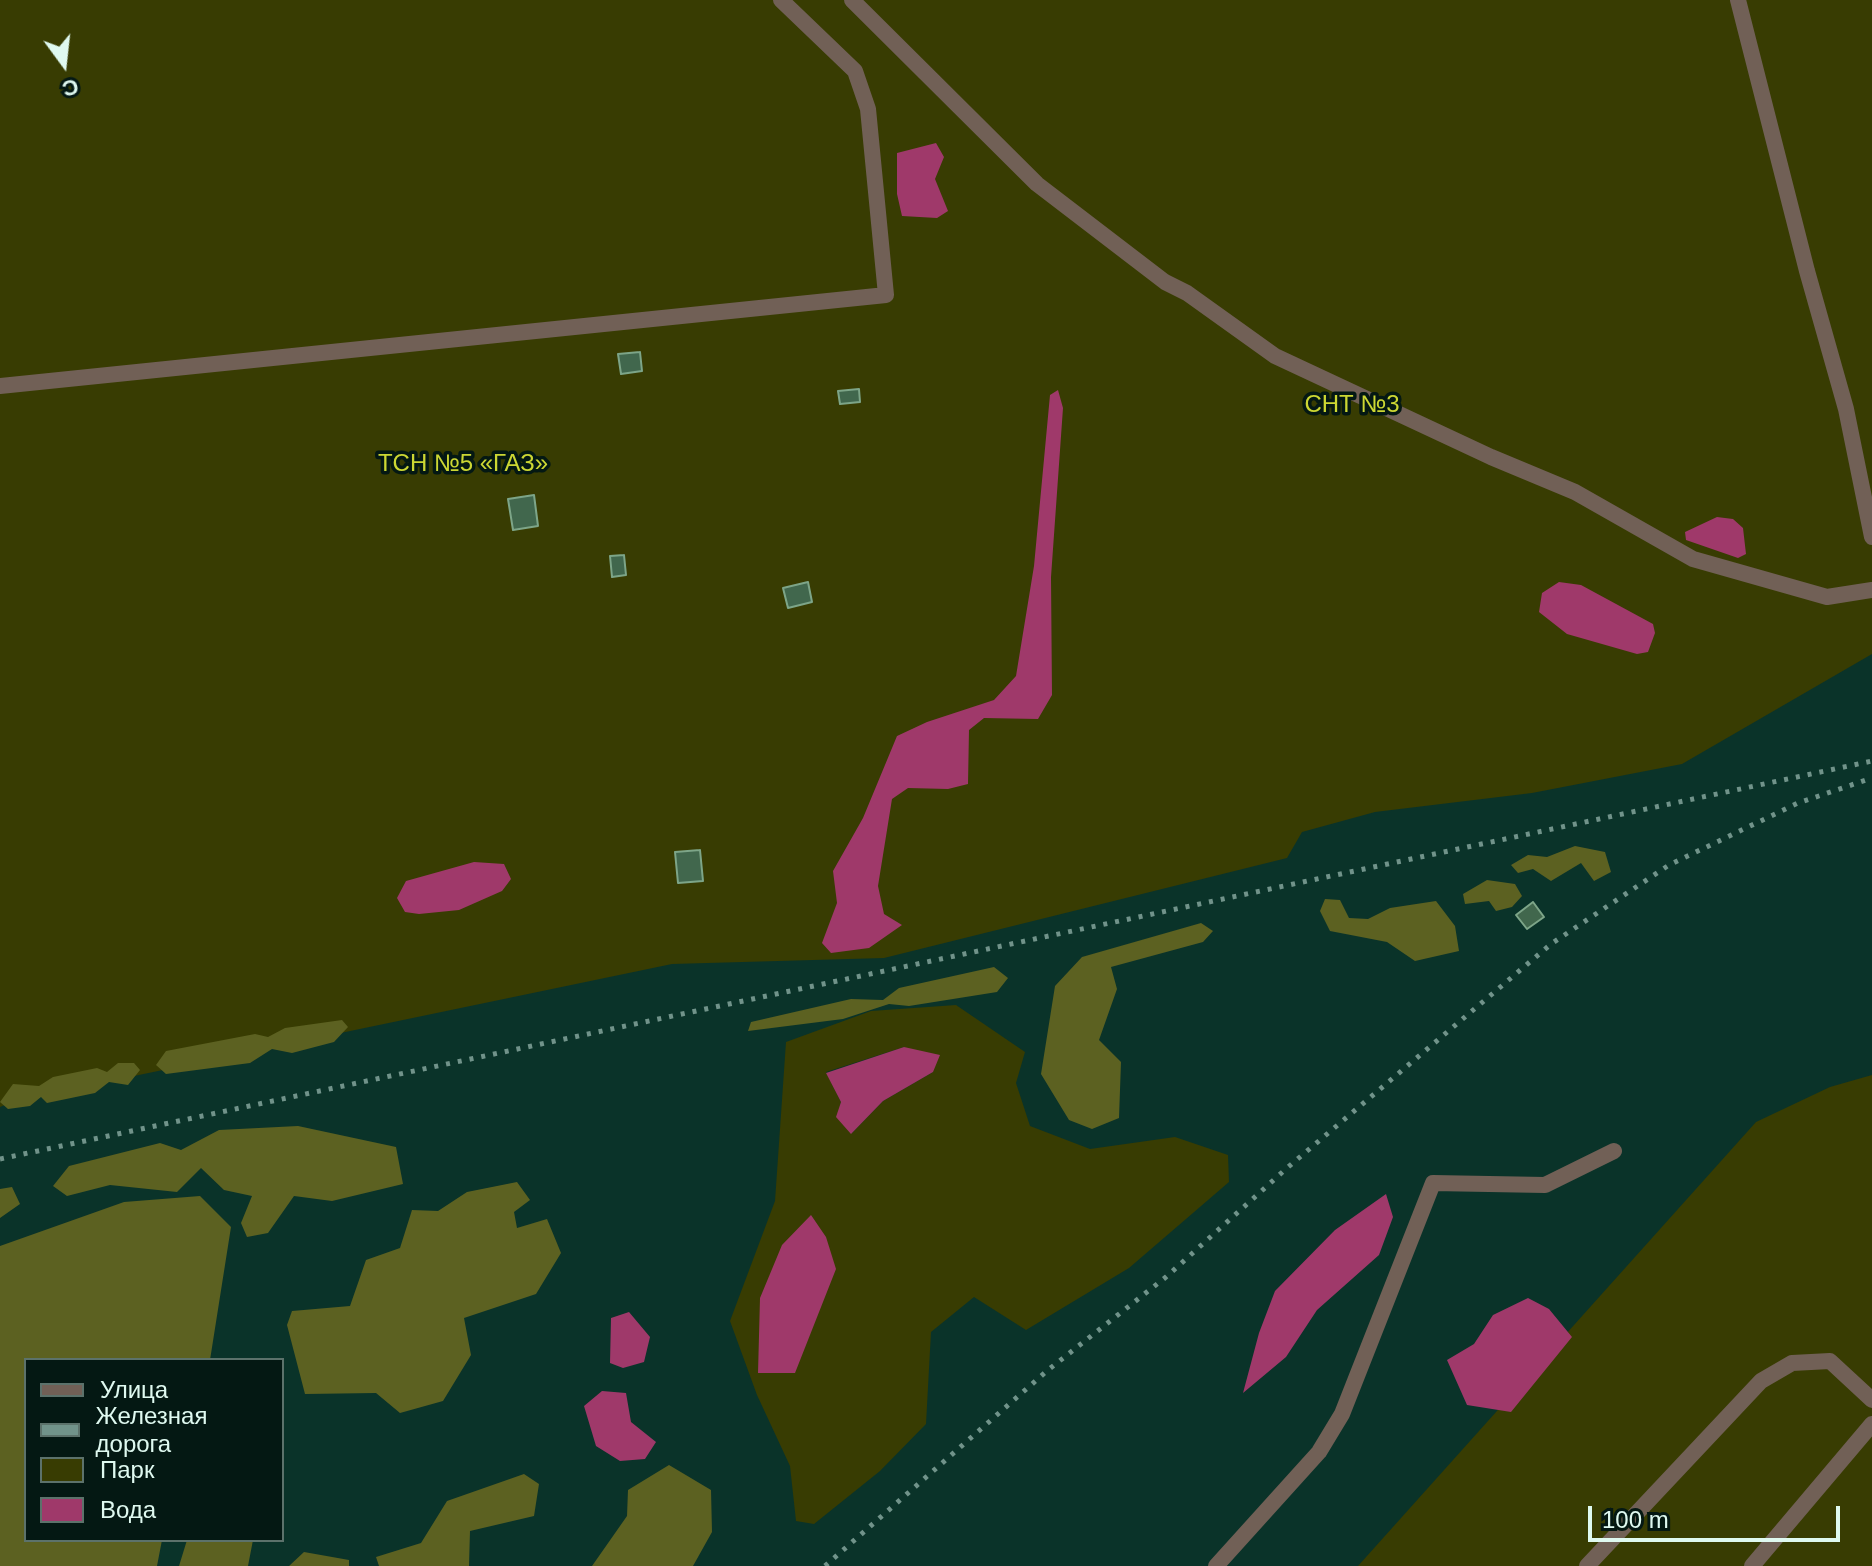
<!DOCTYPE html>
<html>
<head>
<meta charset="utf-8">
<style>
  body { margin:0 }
  #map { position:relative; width:1872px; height:1566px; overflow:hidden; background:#0a3329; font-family:Arial,sans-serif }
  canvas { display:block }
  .legend { position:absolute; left:24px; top:1358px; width:260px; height:184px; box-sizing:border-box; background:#041813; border:2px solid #5c726b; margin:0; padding:10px 14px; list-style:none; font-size:24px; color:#dff9f0 }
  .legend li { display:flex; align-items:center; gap:16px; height:40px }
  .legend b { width:40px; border:2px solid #5c726b }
  .north { position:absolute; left:24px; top:24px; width:80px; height:80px; -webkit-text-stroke:6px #041813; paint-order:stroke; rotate:165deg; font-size:22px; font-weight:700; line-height:32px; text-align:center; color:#dff9f0 }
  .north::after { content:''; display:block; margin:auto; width:28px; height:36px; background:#dff9f0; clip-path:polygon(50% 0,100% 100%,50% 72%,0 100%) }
  .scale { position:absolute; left:1588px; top:1506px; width:252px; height:36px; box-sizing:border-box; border:4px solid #dff9f0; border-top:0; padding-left:10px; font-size:24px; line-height:28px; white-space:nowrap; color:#dff9f0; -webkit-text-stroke:6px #041813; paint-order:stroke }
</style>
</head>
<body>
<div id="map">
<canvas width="1872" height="1566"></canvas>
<ul class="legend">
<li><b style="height:10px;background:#716056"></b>Улица</li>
<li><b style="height:10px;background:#71938a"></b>Железная дорога</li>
<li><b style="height:22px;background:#383c02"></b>Парк</li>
<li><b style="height:22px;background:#9f396a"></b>Вода</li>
</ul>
<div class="north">С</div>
<div class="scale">100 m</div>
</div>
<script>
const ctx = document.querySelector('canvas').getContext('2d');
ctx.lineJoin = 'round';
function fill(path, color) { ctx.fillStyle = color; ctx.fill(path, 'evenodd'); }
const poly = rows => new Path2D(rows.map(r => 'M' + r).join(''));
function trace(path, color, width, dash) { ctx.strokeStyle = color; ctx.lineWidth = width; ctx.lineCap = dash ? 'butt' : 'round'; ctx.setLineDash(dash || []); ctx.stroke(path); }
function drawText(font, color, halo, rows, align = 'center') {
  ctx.font = font + ' Arial,sans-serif'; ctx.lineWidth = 7; ctx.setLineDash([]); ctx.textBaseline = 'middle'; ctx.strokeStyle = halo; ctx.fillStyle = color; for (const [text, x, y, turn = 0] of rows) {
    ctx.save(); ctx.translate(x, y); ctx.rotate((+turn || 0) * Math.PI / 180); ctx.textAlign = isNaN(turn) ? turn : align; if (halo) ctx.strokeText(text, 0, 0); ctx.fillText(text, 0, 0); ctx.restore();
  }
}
fill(poly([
  [0,0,1872,0,1872,654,1682,764,1532,793,1375,812,1302,832,1287,858,884,958,672,964,14,1101,0,1107],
  [956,1005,1025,1052,1016,1083,1030,1126,1090,1149,1175,1137,1228,1155,1229,1182,1129,1268,1026,1330,974,1297,931,1332,926,1424,880,1471,814,1524,796,1521,790,1466,757,1395,730,1321,775,1201,786,1042,871,1011],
  [904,1047,933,1072,883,1101,852,1133,837,1117,841,1102,826,1072],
  [815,1319,794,1373,758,1373],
  [1872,1075,1872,1566,1358,1566,1756,1122,1830,1087]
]), '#383c02');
fill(poly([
  [1575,846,1605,852,1611,872,1594,881,1581,863,1551,881,1533,869,1518,873,1511,865,1528,855,1547,857],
  [1487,880,1515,884,1522,896,1512,907,1496,911,1489,901,1465,904,1463,894],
  [1325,899,1340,900,1349,918,1368,919,1390,908,1436,901,1455,926,1459,951,1415,961,1387,942,1330,931,1320,911],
  [1201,923,1213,931,1203,942,1111,967,1117,989,1099,1040,1121,1062,1119,1118,1092,1129,1069,1120,1041,1074,1055,986,1082,957],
  [994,967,1008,978,997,992,909,1006,889,1004,843,1019,748,1031,751,1022,851,999,883,1000,899,988],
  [342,1020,348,1027,334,1042,292,1053,272,1049,250,1063,166,1074,156,1065,166,1051,255,1034,268,1037,285,1028],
  [118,1063,134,1063,140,1070,128,1085,109,1082,95,1093,47,1103,41,1097,30,1106,8,1109,0,1102,13,1084,39,1086,53,1077,97,1068,107,1072],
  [298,1126,396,1147,403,1184,332,1201,294,1196,268,1233,247,1237,241,1223,252,1196,224,1190,201,1168,177,1192,110,1185,67,1196,53,1186,69,1166,160,1143,181,1150,219,1130],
  [517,1182,530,1200,514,1212,517,1228,547,1219,561,1253,536,1294,464,1318,471,1355,443,1401,400,1413,376,1393,305,1394,287,1325,292,1311,350,1306,366,1260,400,1248,412,1210,438,1211,467,1192],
  [12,1187,20,1204,0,1218,0,1189],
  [200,1196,231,1227,210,1360,26,1360,26,1540,162,1540,157,1566,0,1566,0,1246,124,1202],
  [669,1465,711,1490,712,1532,693,1566,592,1566,627,1516,628,1490],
  [524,1474,539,1484,534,1516,470,1531,469,1566,379,1566,376,1557,421,1543,447,1501],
  [187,1540,253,1540,248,1566,179,1566],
  [304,1552,349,1560,349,1566,289,1566]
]), '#5c6121');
fill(poly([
  [936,143,944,157,935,179,948,211,937,218,902,216,897,194,897,153],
  [1058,390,1063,408,1051,577,1052,695,1038,719,984,718,969,730,968,784,948,789,908,788,892,799,878,886,884,914,902,925,869,948,831,953,822,943,837,903,833,871,863,818,897,736,927,722,994,700,1016,676,1034,566,1050,395],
  [1717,517,1733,519,1743,528,1746,554,1738,558,1686,540,1685,532],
  [1559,582,1581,585,1653,624,1655,633,1648,652,1637,654,1567,634,1539,612,1542,593],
  [474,862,504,864,511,879,502,891,459,910,419,914,405,912,397,898,406,881],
  [904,1047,940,1055,933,1072,883,1101,851,1134,836,1117,841,1102,826,1073],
  [1386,1194,1393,1217,1379,1255,1317,1310,1286,1357,1243,1393,1259,1333,1275,1291,1335,1230],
  [811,1215,826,1237,836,1269,795,1373,758,1373,760,1298,782,1245],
  [1528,1298,1549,1309,1572,1337,1511,1412,1467,1405,1447,1360,1474,1344,1493,1315],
  [629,1312,650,1337,644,1362,623,1368,610,1363,611,1318],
  [602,1391,626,1393,631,1422,656,1442,645,1459,620,1461,596,1446,584,1406]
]), '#9f396a');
const building = poly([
  [640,352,642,371,621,374,618,354,640,352],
  [859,389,860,402,840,404,838,391,859,389],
  [534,495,538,526,513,530,508,499,534,495],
  [624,555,626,575,612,577,610,556,624,555],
  [808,582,812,602,788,608,783,588,808,582],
  [700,850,703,881,678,883,675,852,700,850],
  [1533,902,1544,917,1527,929,1516,915,1533,902]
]);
fill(building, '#41674d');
trace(building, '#7da588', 2);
trace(poly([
  [852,0,1037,184,1165,282,1187,293,1275,356,1491,457,1575,492,1693,559,1827,597,1872,590],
  [1738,0,1807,271,1846,409,1872,537],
  [0,386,886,295,868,109,855,71,781,0],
  [1216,1566,1319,1452,1342,1414,1433,1183,1545,1185,1614,1151],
  [1587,1566,1761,1381,1792,1363,1830,1361,1872,1400],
  [1752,1566,1872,1424]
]), '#716056', 16);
trace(poly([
  [0,1159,1872,761],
  [825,1566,1048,1370,1166,1277,1287,1168,1551,944,1669,865,1798,803,1872,778]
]), '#71938a', 5, [4, 8]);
drawText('24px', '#ccd733', '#041813', [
  ["СНТ №3",1352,405],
  ["ТСН №5 «ГАЗ»",463,464]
]);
</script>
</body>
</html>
